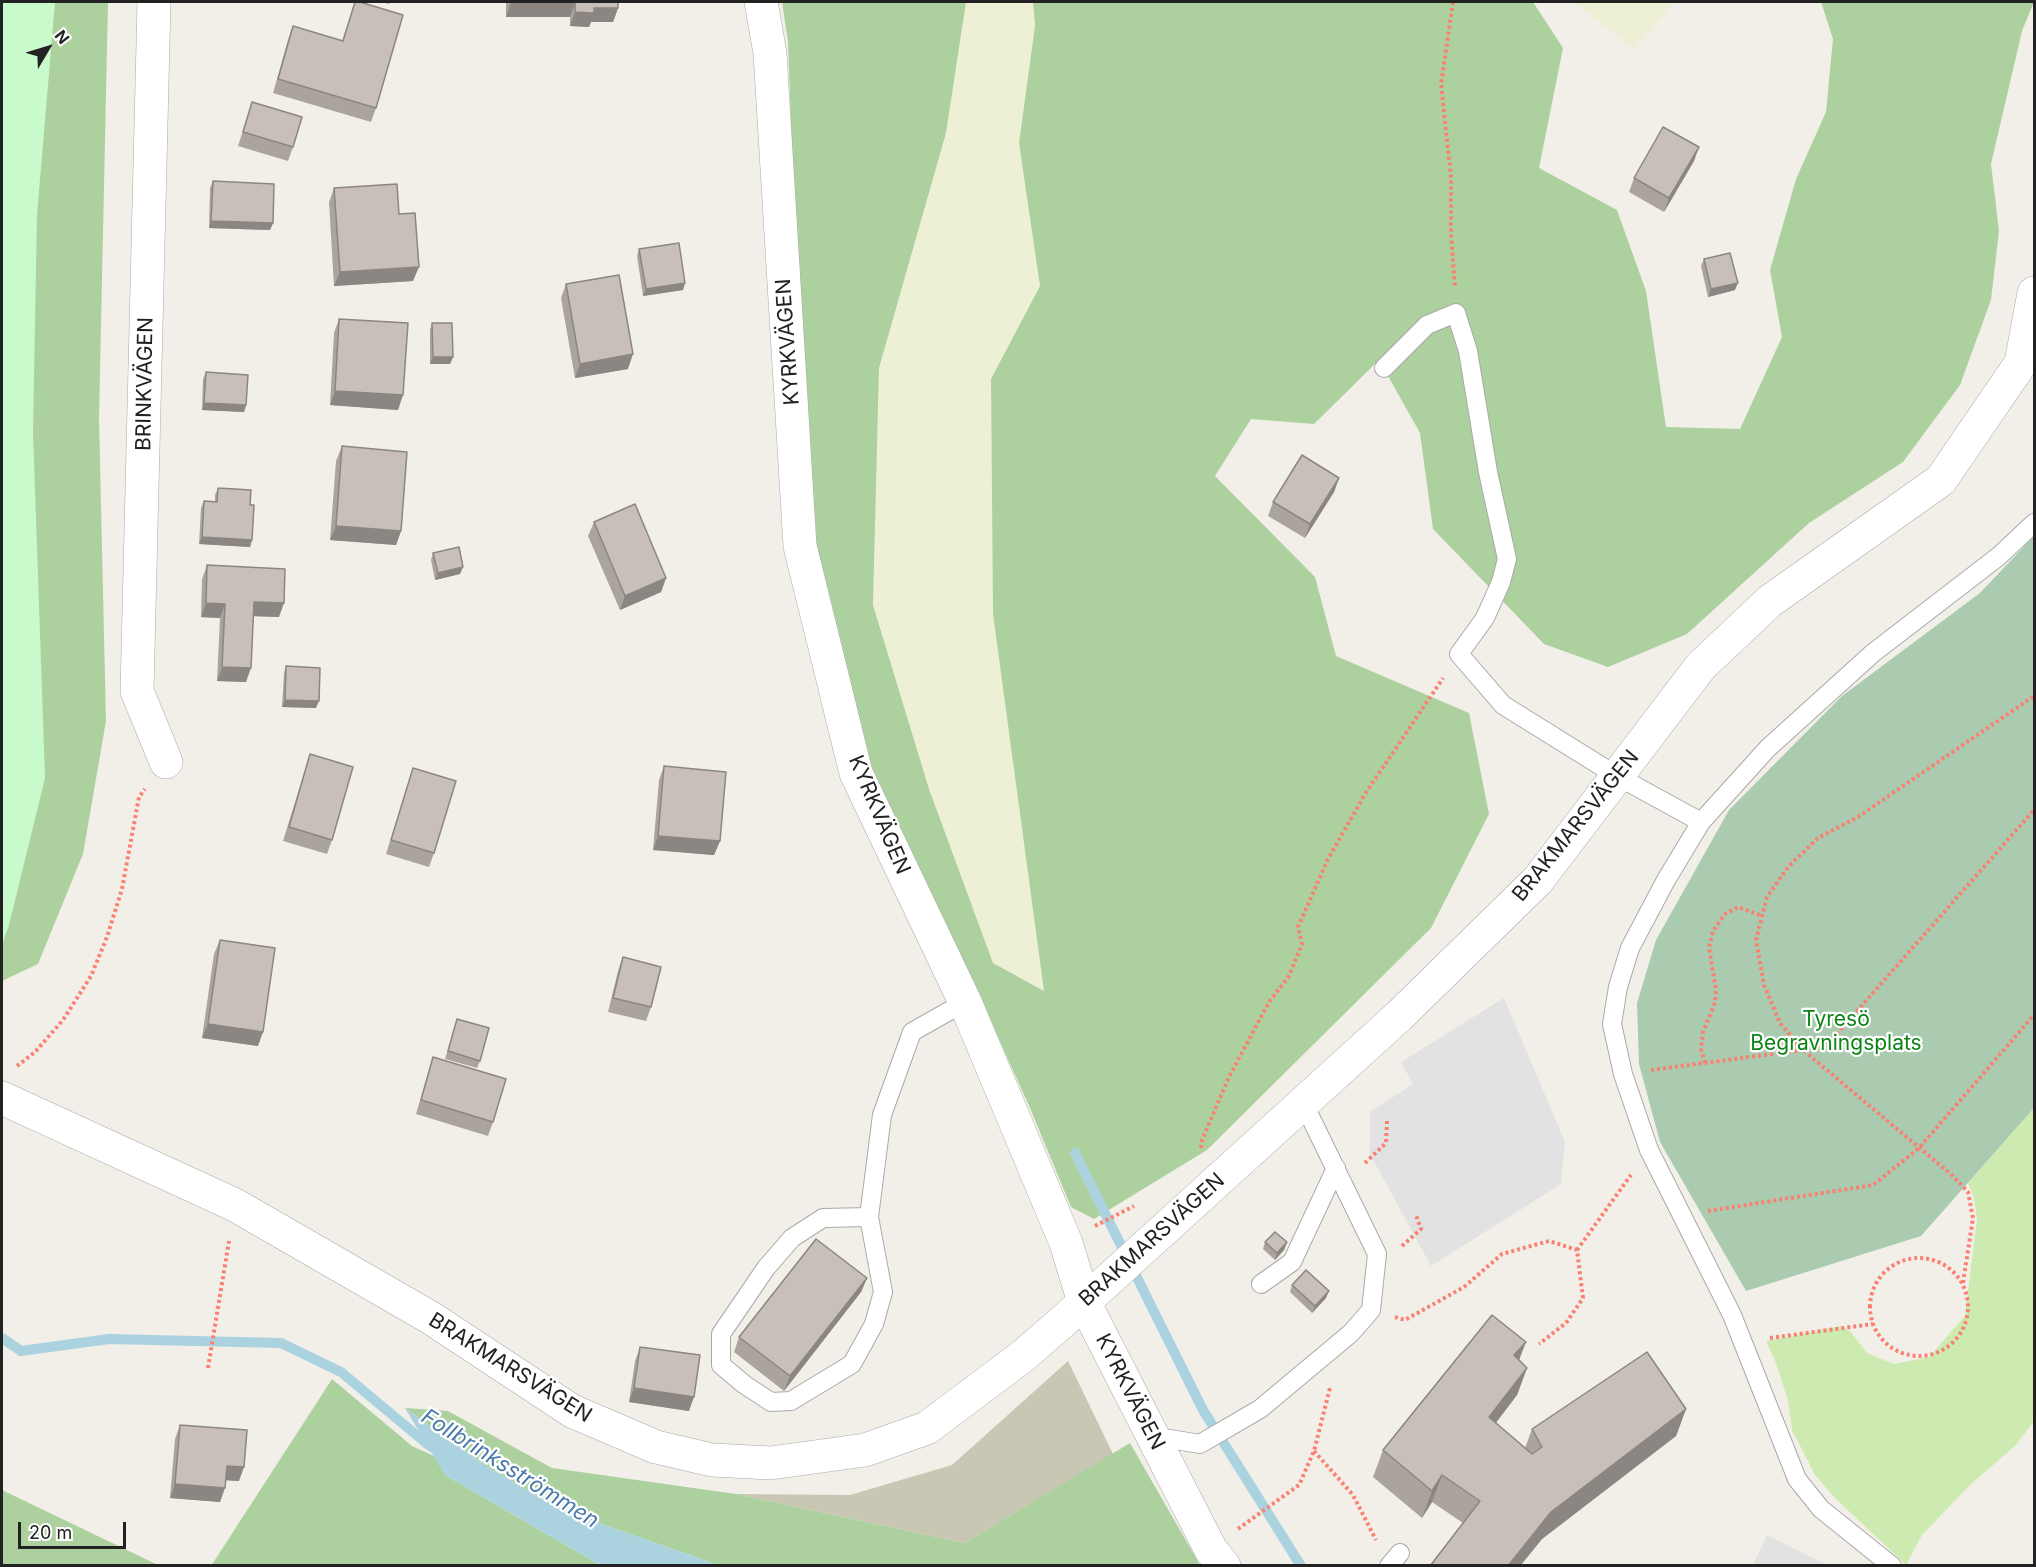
<!DOCTYPE html>
<html>
<head>
<meta charset="utf-8">
<style>
  body { margin:0 }
  #map { position:relative; width:2036px; height:1567px; overflow:hidden; background:#f2efe9; font-family:Inter,sans-serif }
  canvas { display:block }
  .frame { position:absolute; inset:0; border:3px solid #222; pointer-events:none }
  .north { position:absolute; left:18px; top:18px; width:60px; height:60px; -webkit-text-stroke:4px #fff; paint-order:stroke; rotate:52deg; font-size:16px; font-weight:700; line-height:24px; text-align:center; color:#222 }
  .north::after { content:''; display:block; margin:auto; width:21px; height:27px; background:#222; clip-path:polygon(50% 0,100% 100%,50% 72%,0 100%) }
  .scale { position:absolute; left:18px; top:1522px; width:108px; height:27px; box-sizing:border-box; border:3px solid #222; border-top:0; padding-left:8px; font-size:18px; line-height:21px; white-space:nowrap; color:#222; -webkit-text-stroke:4px #fff; paint-order:stroke }
</style>
</head>
<body>
<div id="map">
<canvas width="2036" height="1567"></canvas>
<div class="frame"></div>
<div class="north">N</div>
<div class="scale">20 m</div>
</div>
<script>
const ctx = document.querySelector('canvas').getContext('2d');
ctx.lineJoin = 'round';
function fill(path, color) { ctx.fillStyle = color; ctx.fill(path, 'evenodd'); }
const poly = rows => new Path2D(rows.map(r => 'M' + r).join(''));
function trace(path, color, width, dash) { ctx.strokeStyle = color; ctx.lineWidth = width; ctx.lineCap = dash ? 'butt' : 'round'; ctx.setLineDash(dash || []); ctx.stroke(path); }
function drawText(font, color, halo, rows, align = 'center') {
  ctx.font = font + ' Inter,sans-serif'; ctx.lineWidth = 4.5; ctx.setLineDash([]); ctx.textBaseline = 'middle'; ctx.strokeStyle = halo; ctx.fillStyle = color; for (const [text, x, y, turn = 0] of rows) {
    ctx.save(); ctx.translate(x, y); ctx.rotate((+turn || 0) * Math.PI / 180); ctx.textAlign = isNaN(turn) ? turn : align; if (halo) ctx.strokeText(text, 0, 0); ctx.fillText(text, 0, 0); ctx.restore();
  }
}
fill(poly([
  [1068,1361,1113,1454,965,1543,736,1494,850,1495,952,1465]
]), '#c7c7b4');
fill(poly([
  [966,2,1033,2,1035,26,1019,143,1040,286,991,379,993,614,1045,991,993,963,929,789,873,605,879,368,946,133],
  [1573,2,1675,2,1634,49]
]), '#eef0d5');
fill(poly([
  [2034,1108,2034,1421,2016,1445,1970,1485,1922,1535,1906,1565,1835,1498,1815,1475,1792,1430,1788,1400,1776,1363,1766,1341,1841,1326,1851,1332,1867,1353,1894,1364,1929,1357,1965,1316,1977,1219,1974,1198,1968,1183]
]), '#cdebb0');
fill(poly([
  [2,2,108,2,99,418,106,721,83,854,38,964,2,981],
  [782,2,966,2,946,133,879,368,873,605,929,789,993,963,1044,991,993,614,991,379,1040,286,1019,143,1035,26,1033,2,1533,2,1563,48,1539,168,1617,210,1646,291,1666,427,1740,429,1782,337,1770,270,1796,179,1826,112,1833,39,1821,2,2034,2,2022,31,1991,164,1999,231,1991,300,1960,385,1903,462,1809,523,1687,634,1608,667,1544,644,1433,529,1420,433,1379,360,1314,424,1251,419,1215,476,1315,577,1336,656,1469,713,1489,814,1431,928,1207,1150,1094,1219,1071,1207,1030,1108,979,995,879,794,843,668,817,550,795,229,788,42],
  [332,1379,412,1446,434,1456,445,1475,600,1565,211,1566],
  [405,1408,448,1411,552,1468,736,1494,965,1543,1130,1443,1200,1565,718,1565,559,1509,486,1466],
  [2,1490,158,1565,2,1565]
]), '#add19e');
fill(poly([
  [2034,536,2034,1108,1921,1236,1746,1291,1660,1142,1639,1064,1637,1003,1656,940,1729,810,1842,696,1980,593]
]), '#aacbaf');
fill(poly([
  [2,2,55,2,37,215,33,432,45,778,9,925,2,945]
]), '#c8facc');
fill(poly([
  [1504,998,1565,1142,1561,1184,1431,1266,1370,1154,1370,1112,1413,1084,1401,1062],
  [1767,1535,1827,1565,1753,1565]
]), '#e2e2e2');
fill(poly([
  [405,1408,486,1466,559,1509,718,1565,600,1565,445,1475]
]), '#aad3df');
trace(poly([
  [1075,1153,1203,1410,1301,1566],
  [2,1338,21,1351,109,1339,281,1343,341,1372,426,1443,438,1451]
]), '#aad3df', 10);
const service = poly([
  [1384,368,1427,325,1456,313,1468,351,1488,472,1507,559,1501,582,1485,618,1459,654,1503,705,1617,776,1701,822],
  [869,1217,883,1292,874,1324,852,1364,791,1401,771,1402,745,1385,721,1365,721,1334,766,1268,792,1238,823,1218,869,1217,882,1115,912,1032,965,1002],
  [1261,1284,1292,1262,1336,1168],
  [1152,1436,1200,1444,1205,1441,1260,1409,1351,1333,1371,1310,1377,1254,1303,1102],
  [1389,1566,1400,1553],
  [1892,1566,1821,1509,1797,1479,1732,1315,1649,1150,1623,1074,1612,1024,1618,987,1630,948,1666,880,1701,822,1768,748,1873,653,1999,556,2034,523]
]);
const minor = poly([
  [154,2,137,691,166,762],
  [761,2,770,53,800,546,856,773,965,1002,1066,1243,1084,1302,1211,1550,1224,1566]
]);
const tertiary = poly([
  [2,1098,235,1205,431,1318,572,1411,656,1447,712,1460,771,1463,865,1450,927,1428,1023,1356,1061,1323,1399,1016,1538,880,1701,666,1770,601,1941,480,2021,363,2034,293]
]);
trace(service, '#a9a9a9', 20);
trace(minor, '#a9a9a9', 34);
trace(tertiary, '#a9a9a9', 34);
trace(poly([
  [1453,2,1441,84,1451,177,1451,233,1455,288],
  [1705,1063,1701,1049,1703,1032,1715,1003,1716,990,1709,947,1713,931,1725,914,1738,907,1762,916],
  [17,1066,35,1052,63,1020,91,976,107,937,122,889,139,797,145,789],
  [1651,1070,1803,1050,1828,1044,2034,810],
  [1201,1148,1202,1140,1229,1077,1269,1002,1289,976,1302,944,1298,927,1328,859,1365,794,1443,678],
  [1365,1163,1386,1143,1387,1121],
  [1708,1211,1873,1185,1919,1148,2034,1015],
  [1095,1226,1134,1206],
  [1402,1246,1421,1229,1416,1215],
  [1577,1250,1631,1175],
  '1870 1307a49 49 0 1 1 98 0a49 49 0 1 1-98 0Z',
  [1963,1283,1973,1218,1968,1192,1953,1176,1803,1050,1780,1023,1764,985,1756,940,1767,897,1788,867,1818,838,1858,817,2034,696],
  [1395,1317,1405,1320,1464,1287,1502,1254,1549,1241,1577,1250,1583,1298,1566,1323,1539,1344],
  [1770,1338,1873,1324],
  [208,1368,229,1241],
  [1314,1451,1353,1495,1376,1540],
  [1238,1529,1299,1485,1314,1451,1330,1388]
]), '#fa8072', 4, [3, 3]);
trace(service, '#fff', 18);
trace(minor, '#fff', 33);
trace(tertiary, '#fff', 33);
fill(poly([
  [355,2,376,108,371,122,273,93,288,40,293,26,342,41],
  [380,2,390,2,389,4],
  [506,2,618,2,618,8,613,22,591,22,589,27,570,26,570,17,506,17],
  [252,102,293,147,288,161,238,146],
  [1694,161,1664,212,1629,192,1634,178],
  [213,181,273,223,270,230,209,228,210,188],
  [334,188,399,214,413,281,334,286,329,202],
  [639,249,685,283,683,290,643,296,637,256],
  [1704,259,1735,290,1708,297,1701,266],
  [566,284,628,369,575,378,561,298],
  [339,319,398,410,330,405,334,333],
  [432,323,453,357,450,364,430,364,430,330],
  [206,372,246,405,244,412,202,410,203,379],
  [342,446,401,531,396,545,330,540,336,461],
  [1339,478,1334,492,1305,538,1268,516,1273,502],
  [218,488,250,505,252,540,250,547,199,544,201,508,204,501,215,502,215,495],
  [594,522,666,578,661,592,620,610,588,536],
  [433,553,463,567,460,574,435,580,431,560],
  [207,565,279,617,254,616,246,682,217,681,220,618,201,617,202,579],
  [286,666,316,708,282,707,284,673],
  [310,754,332,840,327,854,283,841],
  [664,766,720,841,714,855,653,850,659,780],
  [413,768,434,853,429,867,386,854],
  [220,940,258,1046,202,1038,214,954],
  [623,957,651,1007,646,1021,608,1012,618,971],
  [457,1019,480,1061,477,1068,445,1059],
  [433,1057,493,1122,488,1136,416,1114],
  [1265,1242,1287,1242,1284,1250,1275,1260,1263,1249],
  [867,1278,861,1292,784,1391,734,1352,739,1337],
  [1292,1285,1326,1298,1312,1313,1290,1292],
  [640,1347,689,1411,629,1402,635,1361],
  [1519,1360,1527,1368,1517,1395,1496,1423,1525,1448,1532,1429,1686,1409,1676,1436,1542,1539,1520,1566,1430,1566,1463,1523,1432,1502,1422,1518,1373,1477,1383,1450],
  [180,1425,239,1481,225,1480,220,1502,170,1498,175,1439]
]), '#aba49e');
fill(poly([
  [511,2,575,3,570,17,506,17],
  [594,8,618,8,613,22,591,22,589,27,570,26,575,12],
  [1699,147,1694,161,1664,212,1669,198],
  [211,221,273,223,270,230,209,228],
  [419,267,413,281,334,286,340,272],
  [685,283,683,290,643,296,646,289],
  [1738,283,1735,290,1708,297,1711,289],
  [633,354,628,369,575,378,580,364],
  [433,357,453,357,450,364,430,364],
  [335,391,403,395,398,410,330,405],
  [204,403,246,405,244,412,202,410],
  [1339,478,1334,492,1305,538,1310,524],
  [336,526,401,531,396,545,330,540],
  [202,537,252,540,250,547,199,544],
  [463,567,460,574,435,580,438,573],
  [666,578,661,592,620,610,625,596],
  [254,602,284,603,279,617,249,616],
  [206,603,225,604,220,618,201,617],
  [222,667,251,668,246,682,217,681],
  [285,700,319,701,316,708,282,707],
  [658,836,720,841,714,855,653,850],
  [208,1024,263,1032,258,1046,202,1038],
  [1287,1242,1284,1250,1275,1260,1277,1253],
  [867,1278,861,1292,784,1391,790,1376],
  [1329,1291,1326,1298,1312,1313,1315,1306],
  [1526,1342,1516,1368,1514,1355],
  [1527,1368,1517,1395,1479,1444,1489,1417],
  [634,1388,694,1397,689,1411,629,1402],
  [1686,1409,1676,1436,1542,1539,1520,1566,1508,1566,1551,1512],
  [227,1466,244,1467,239,1481,222,1480],
  [1442,1475,1432,1502,1422,1518,1432,1491],
  [175,1484,225,1488,220,1502,170,1498]
]), '#8b8681');
const building = poly([
  [355,2,360,2,403,15,376,108,278,79,293,26,343,41,355,2],
  [511,2,618,2,618,8,594,8,594,13,575,12,575,3,511,2],
  [252,102,302,117,293,147,243,132,252,102],
  [1663,127,1699,147,1669,198,1634,178,1663,127],
  [213,181,274,184,273,223,211,221,213,181],
  [397,184,399,214,415,213,419,267,340,272,334,188,397,184],
  [679,243,685,283,646,289,639,249,679,243],
  [1730,253,1738,283,1711,289,1704,259,1730,253],
  [619,275,633,354,580,364,566,284,619,275],
  [339,319,408,323,403,395,335,391,339,319],
  [432,323,452,323,453,357,433,357,432,323],
  [206,372,248,375,246,405,204,403,206,372],
  [342,446,407,452,401,531,336,526,342,446],
  [1302,455,1339,478,1310,524,1273,502,1302,455],
  [218,488,251,490,250,505,254,505,252,540,202,537,204,501,217,502,218,488],
  [635,504,666,578,625,596,594,522,635,504],
  [459,547,463,567,438,573,433,553,459,547],
  [207,565,285,569,284,603,254,602,251,668,222,667,225,604,206,603,207,565],
  [286,666,320,668,319,701,285,700,286,666],
  [310,754,353,767,332,840,289,827,310,754],
  [664,766,726,772,720,841,658,836,664,766],
  [413,768,456,781,434,853,391,840,413,768],
  [220,940,275,948,263,1032,208,1024,220,940],
  [623,957,661,967,651,1007,613,998,623,957],
  [457,1019,489,1028,480,1061,448,1051,457,1019],
  [433,1057,506,1079,493,1122,421,1100,433,1057],
  [1275,1232,1287,1242,1277,1253,1265,1242,1275,1232],
  [816,1239,867,1278,790,1376,739,1337,816,1239],
  [1306,1270,1329,1291,1315,1306,1292,1285,1306,1270],
  [1492,1315,1526,1342,1514,1355,1527,1368,1489,1417,1532,1454,1542,1447,1532,1429,1647,1352,1686,1409,1551,1512,1508,1566,1430,1566,1480,1501,1442,1475,1432,1491,1383,1450,1492,1315],
  [640,1347,700,1355,694,1397,634,1388,640,1347],
  [180,1425,247,1430,244,1467,227,1466,225,1488,175,1484,180,1425]
]);
fill(building, '#c7bfb8');
trace(building, '#8b8681', 1.5);
drawText('21px', '#222', '#fff', [
  ["KYRKVÄGEN",788,342,-94],
  ["BRINKVÄGEN",145,384,-89],
  ["KYRKVÄGEN",879,815,67],
  ["BRAKMARSVÄGEN",1576,826,-51],
  ["BRAKMARSVÄGEN",1152,1240,-42],
  ["BRAKMARSVÄGEN",510,1368,32],
  ["KYRKVÄGEN",1130,1392,63]
]);
drawText('21px', '#0c8416', '#fff', [
  ["Tyresö",1836,1020],
  ["Begravningsplats",1836,1044]
]);
drawText('italic 22px', '#4a7aab', '#fff', [
  ["Follbrinksströmmen",510,1469,32]
]);
</script>
</body>
</html>
